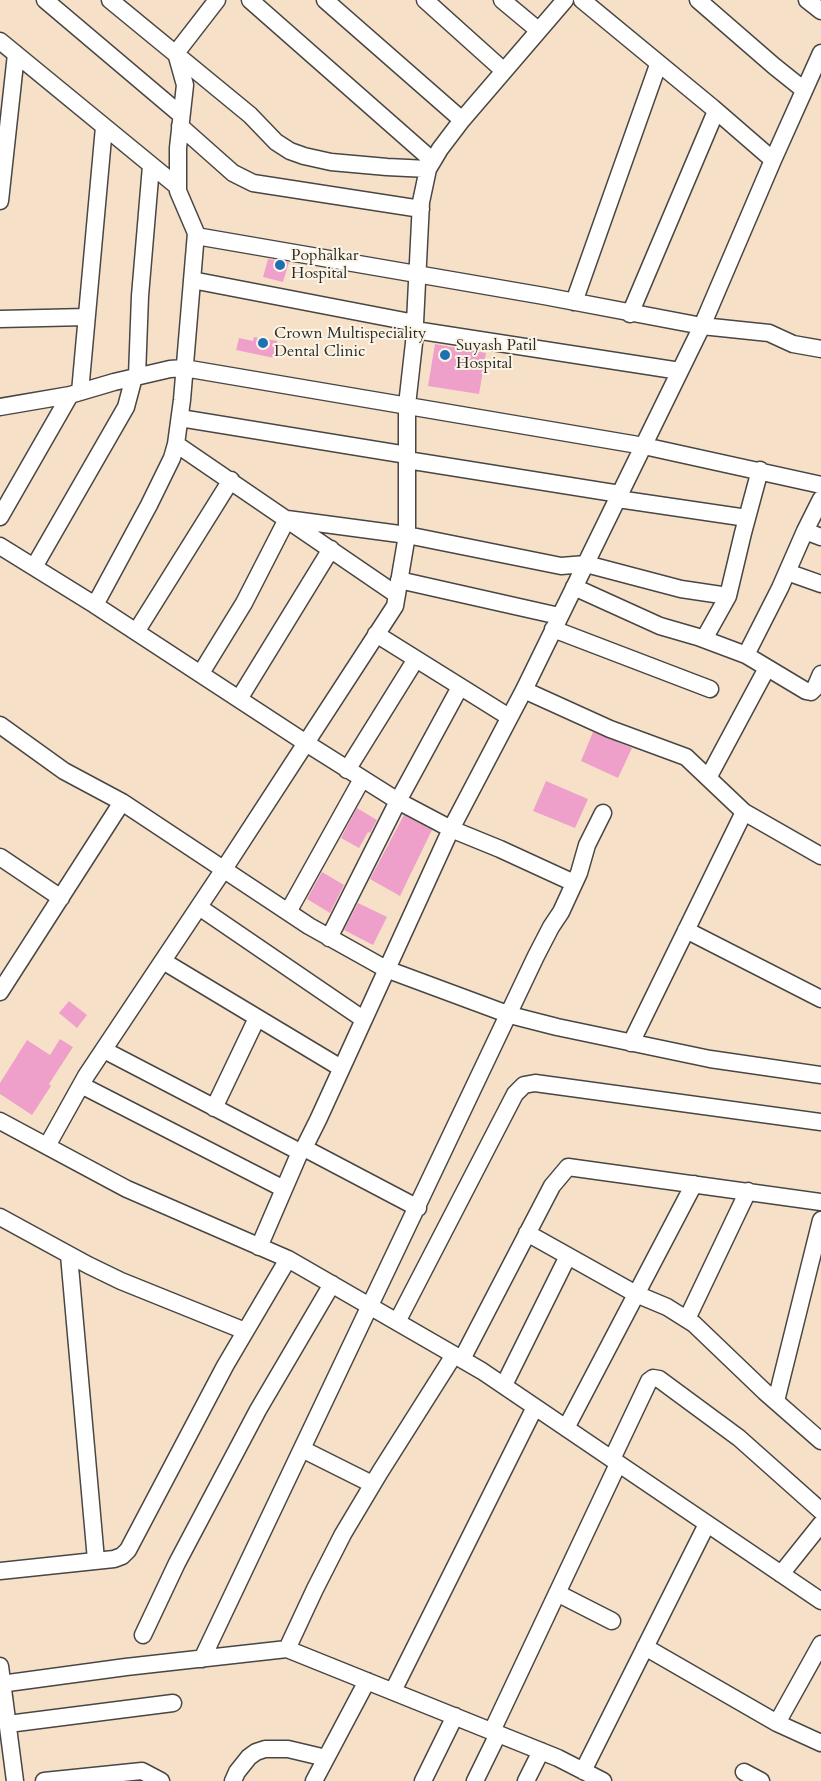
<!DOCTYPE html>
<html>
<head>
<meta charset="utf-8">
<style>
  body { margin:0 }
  canvas { display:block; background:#f6e1c8 }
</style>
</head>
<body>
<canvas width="821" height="1781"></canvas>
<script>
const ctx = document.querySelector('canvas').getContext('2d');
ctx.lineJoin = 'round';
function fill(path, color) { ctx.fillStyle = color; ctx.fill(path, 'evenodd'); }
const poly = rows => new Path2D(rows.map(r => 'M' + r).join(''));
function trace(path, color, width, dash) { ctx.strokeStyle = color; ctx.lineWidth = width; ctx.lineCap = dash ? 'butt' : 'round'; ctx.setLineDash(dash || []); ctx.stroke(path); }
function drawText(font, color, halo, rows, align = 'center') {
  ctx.font = font + ' Cardo,serif'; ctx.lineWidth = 4; ctx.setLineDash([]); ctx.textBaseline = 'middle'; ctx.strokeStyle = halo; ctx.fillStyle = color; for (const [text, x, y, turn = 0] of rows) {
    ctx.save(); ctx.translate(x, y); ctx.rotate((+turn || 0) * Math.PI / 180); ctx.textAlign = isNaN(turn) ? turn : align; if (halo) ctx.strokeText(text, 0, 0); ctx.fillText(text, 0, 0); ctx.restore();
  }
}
fill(poly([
  [268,259,289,262,283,282,263,277],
  [254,337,277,341,274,358,236,350,239,338,253,341],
  [435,344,486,353,479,394,428,386],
  [593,732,632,748,618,778,581,761],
  [546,781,588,799,575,828,533,811],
  [357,808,377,820,370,833,368,832,359,848,341,838],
  [404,815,432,830,400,896,370,879],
  [322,872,344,885,330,913,307,899],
  [358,903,387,917,373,945,344,930],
  [69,1001,87,1015,77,1028,59,1013],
  [60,1039,73,1047,49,1084,51,1086,32,1115,0,1094,0,1083,27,1040,50,1055]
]), '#eea0ca');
const minor = poly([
  [45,0,181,115],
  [110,0,250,115,276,142,290,151,304,156,331,162,387,167,428,169],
  [250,0,433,161],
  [325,0,462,120],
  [425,0,504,71],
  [502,0,538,30],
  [582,0,713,108,773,160],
  [698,0,774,66,804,90],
  [807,0,821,11],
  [0,41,178,187],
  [180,126,233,173,253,183,421,209],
  [0,201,16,54],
  [196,236,544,296,702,326,769,333,793,344,821,349],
  [192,280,415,323],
  [574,302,658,65],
  [630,314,716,111],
  [0,319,86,317],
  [415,330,680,371],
  [137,376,140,296,151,166],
  [80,392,104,127],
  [0,407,70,395,114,382,170,369,184,368,644,446,821,485],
  [180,418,407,455],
  [176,444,397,595],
  [407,460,620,494],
  [618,499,747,518],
  [0,517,70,395],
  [805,531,821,537],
  [0,546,95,605,149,505,172,458,176,444,182,400,196,233,178,191,178,148,185,85,176,53,217,0],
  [34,567,126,407,134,377],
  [787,572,821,584],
  [399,580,559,616],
  [574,587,660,626,698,637,746,655,806,691,811,692,815,688,821,674],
  [95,605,306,743,398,801,451,829,500,849,574,883],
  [553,629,710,689],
  [136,632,231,480],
  [376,634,509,717],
  [704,639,728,596,743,533,760,470],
  [746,655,780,588,805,531,821,499],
  [201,673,244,603,287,519,407,535,561,566,586,564,681,589,728,596],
  [524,690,610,729,686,757,744,812,821,856],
  [239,699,331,549],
  [0,725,64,771,122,802,309,926,386,969,510,1015,557,1027,710,1059,821,1075],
  [347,770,416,659],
  [708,778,767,668],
  [0,857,61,898],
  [199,907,363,1019],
  [288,912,362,779],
  [686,930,821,999],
  [329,938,398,801,460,687],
  [163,961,341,1068],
  [0,992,122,802],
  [631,1043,744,812],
  [104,1050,300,1152],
  [81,1085,284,1189],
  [214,1108,257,1018],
  [0,1121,127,1189,288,1259,482,1371,821,1601],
  [47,1146,86,1076,224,869,395,606,407,535,407,405,414,343,421,202,428,169,440,149,462,120,565,0],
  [304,1148,418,1208],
  [0,1217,88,1265,121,1281,245,1331],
  [527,1233,636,1294,667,1307,694,1324,765,1392,821,1441],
  [259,1247,300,1152,304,1148,318,1120,451,829,524,690,702,326,773,160,821,53],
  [69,1255,96,1560],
  [687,1319,748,1191],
  [397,1322,515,1094,524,1085,535,1083,821,1122],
  [462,1359,552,1186,568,1167,821,1202],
  [504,1385,568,1256],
  [776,1401,821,1220],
  [566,1428,694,1184],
  [302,1449,372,1484],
  [612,1459,649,1381,653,1378,659,1379,739,1438,821,1511],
  [0,1571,114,1559,122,1556,128,1550,225,1366,288,1259],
  [781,1574,821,1524],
  [557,1593,612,1621],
  [143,1635,177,1563,258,1410,332,1284],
  [645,1647,777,1723,821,1743],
  [287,1649,315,1589,343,1534,380,1472,454,1355],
  [202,1659,536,956,551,927,561,912,579,873,587,845,603,813],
  [0,1666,15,1781],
  [0,1684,126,1667,287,1649,558,1758,603,1781],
  [393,1691,535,1407],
  [777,1723,821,1644],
  [8,1724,173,1703],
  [492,1731,618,1464],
  [583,1771,707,1524],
  [744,1772,761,1781],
  [44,1781,142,1771,161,1781],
  [233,1781,237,1772,249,1757,256,1752,265,1749,288,1749,326,1758],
  [314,1781,367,1681],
  [423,1781,455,1716],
  [475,1781,498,1734],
  [526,1781,541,1751]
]);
trace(minor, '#494643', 19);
trace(minor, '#fff', 16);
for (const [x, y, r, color] of [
  [280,265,6,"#1f6fb2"],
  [263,343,6,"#1f6fb2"],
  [445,355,6,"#1f6fb2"]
]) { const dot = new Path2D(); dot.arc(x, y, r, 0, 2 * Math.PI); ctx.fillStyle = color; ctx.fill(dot); trace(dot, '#fcf5e5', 2); }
drawText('16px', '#2b2b2b', '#fcf5e5', [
  ["Pophalkar",291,256],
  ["Hospital",291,274],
  ["Crown Multispeciality",274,334],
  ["Dental Clinic",274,352],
  ["Suyash Patil",456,346],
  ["Hospital",456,364]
], 'left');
</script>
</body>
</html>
